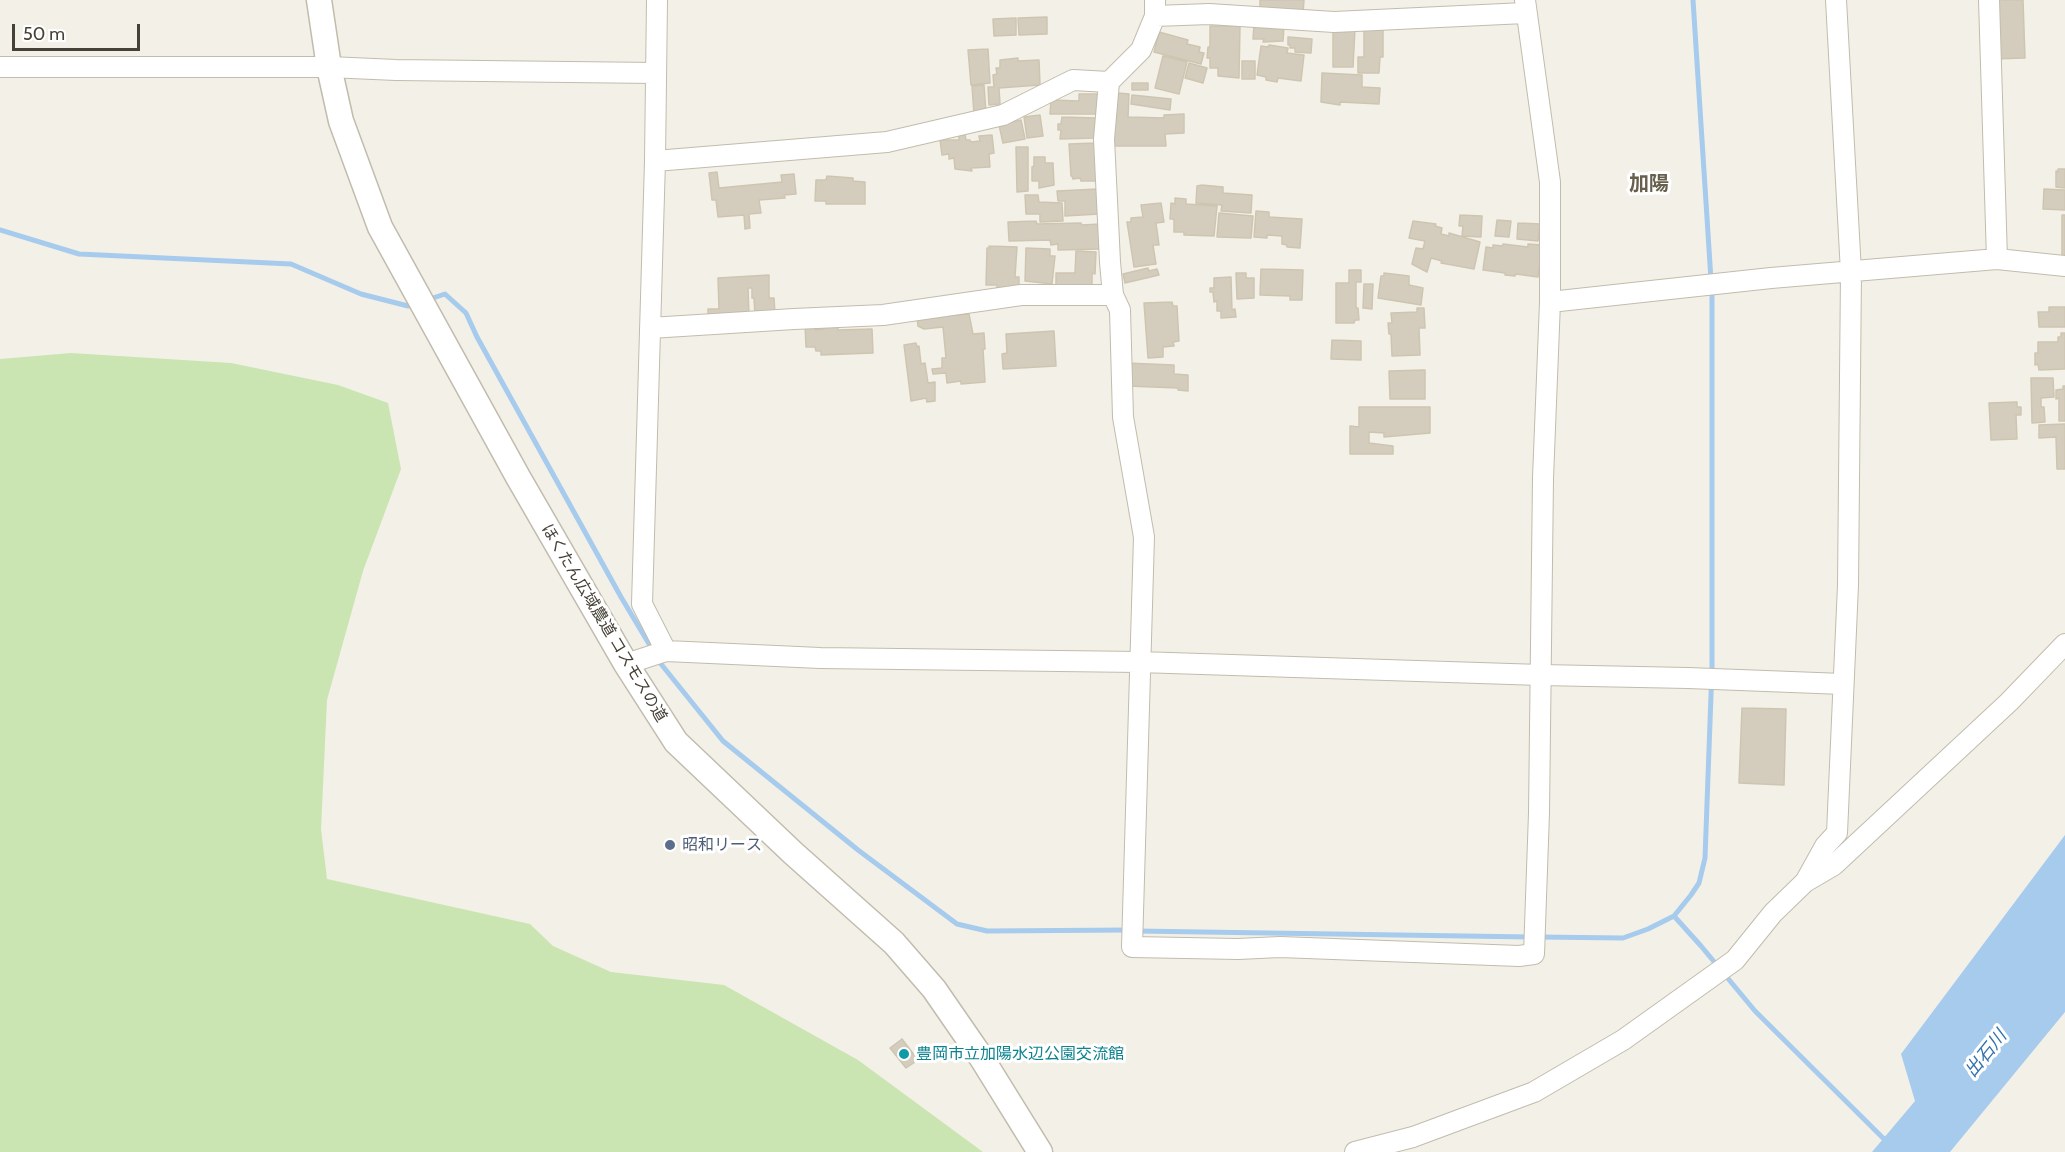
<!DOCTYPE html>
<html>
<head>
<meta charset="utf-8">
<style>
  body { margin:0 }
  #map { position:relative; width:2065px; height:1152px; overflow:hidden; background:#f3f0e7; font-family:Cabin,sans-serif }
  canvas { display:block }
  .scale { position:absolute; left:12px; top:24px; width:128px; height:27px; box-sizing:border-box; border:3px solid #464137; border-top:0; padding-left:8px; font-size:18px; line-height:21px; white-space:nowrap; color:#464137; -webkit-text-stroke:4px #fff; paint-order:stroke }
</style>
</head>
<body>
<div id="map">
<canvas width="2065" height="1152"></canvas>
<div class="scale">50 m</div>
</div>
<script>
const ctx = document.querySelector('canvas').getContext('2d');
ctx.lineJoin = 'round';
function fill(path, color) { ctx.fillStyle = color; ctx.fill(path, 'evenodd'); }
const poly = rows => new Path2D(rows.map(r => 'M' + r).join(''));
function trace(path, color, width, dash) { ctx.strokeStyle = color; ctx.lineWidth = width; ctx.lineCap = dash ? 'butt' : 'round'; ctx.setLineDash(dash || []); ctx.stroke(path); }
function drawText(font, color, halo, rows, align = 'center') {
  ctx.font = font + ' Cabin,"Noto Sans JP",sans-serif'; ctx.lineWidth = 6; ctx.setLineDash([]); ctx.textBaseline = 'middle'; ctx.strokeStyle = halo; ctx.fillStyle = color; for (const [text, x, y, turn = 0] of rows) {
    ctx.save(); ctx.translate(x, y); ctx.rotate((+turn || 0) * Math.PI / 180); ctx.textAlign = isNaN(turn) ? turn : align; if (halo) ctx.strokeText(text, 0, 0); ctx.fillText(text, 0, 0); ctx.restore();
  }
}
fill(poly([
  [71,353,231,363,338,385,388,403,401,469,363,571,327,700,321,829,327,879,530,924,553,946,611,972,724,985,858,1060,983,1152,0,1152,0,359]
]), '#cae5b2');
fill(poly([
  [2065,835,2065,1012,1950,1152,1872,1152,1915,1101,1901,1054]
]), '#a6cbed');
trace(poly([
  [1693,0,1711,280],
  [0,230,79,254,291,264,361,294,408,306,415,304],
  [427,300,445,294,466,313,477,337,621,597,661,664,723,741,858,850,957,924,987,931,1128,930],
  [1674,916,1691,895,1699,883,1705,858,1712,668,1712,289],
  [1137,931,1530,937],
  [1539,937,1623,938,1648,929,1674,916,1701,946,1755,1011,1887,1142]
]), '#a6cbed', 5);
const building = poly([
  [1260,0,1304,0,1303,13,1260,8,1260,0],
  [1992,0,2023,0,2025,58,1994,59,1992,0],
  [1047,17,1047,34,1019,35,1018,18,1047,17],
  [1016,18,1016,35,994,36,993,19,1016,18],
  [1254,25,1284,26,1283,41,1263,42,1264,39,1253,39,1254,25],
  [1210,26,1240,26,1239,78,1218,76,1218,68,1210,68,1210,58,1207,58,1208,47,1210,47,1210,26],
  [1333,29,1355,29,1353,67,1333,67,1333,29],
  [1364,29,1383,29,1383,57,1380,57,1379,73,1358,73,1358,57,1364,57,1364,29],
  [1159,32,1188,40,1187,44,1200,47,1199,52,1204,53,1201,64,1154,52,1159,32],
  [1288,37,1312,39,1311,53,1295,52,1295,48,1290,48,1290,45,1288,45,1288,37],
  [1269,45,1288,48,1287,53,1304,55,1301,81,1278,78,1277,82,1266,80,1266,77,1257,75,1261,46,1268,47,1269,45],
  [988,49,990,83,971,85,968,50,988,49],
  [1163,56,1187,62,1179,94,1155,88,1163,56],
  [1018,58,1018,61,1039,60,1040,85,999,88,1000,104,989,105,988,87,994,87,993,75,997,74,996,68,1000,68,1000,60,1018,58],
  [1242,61,1255,61,1255,79,1242,79,1242,61],
  [1189,63,1207,68,1203,83,1185,78,1189,63],
  [1322,73,1362,75,1362,87,1380,88,1379,104,1340,102,1340,105,1321,102,1322,73],
  [1132,83,1148,83,1148,90,1132,90,1132,83],
  [984,85,986,113,974,114,972,86,984,85],
  [1118,93,1129,94,1128,117,1164,118,1164,115,1184,114,1184,133,1165,134,1166,146,1114,146,1113,125,1118,93],
  [1079,94,1099,94,1098,114,1050,114,1051,100,1079,101,1079,94],
  [1132,95,1171,99,1170,110,1131,104,1132,95],
  [1040,115,1043,136,1027,138,1024,117,1040,115],
  [1062,117,1096,118,1096,138,1060,139,1061,130,1058,130,1058,124,1061,124,1062,117],
  [1021,120,1025,139,1003,143,999,125,1021,120],
  [959,134,965,134,966,140,970,140,971,142,980,141,979,136,992,135,994,153,989,154,990,167,971,168,972,171,955,169,954,158,949,159,949,154,942,155,940,140,959,140,959,134],
  [1095,143,1097,181,1081,181,1080,178,1073,179,1072,176,1071,176,1069,144,1095,143],
  [1016,147,1028,147,1028,191,1017,192,1016,147],
  [1034,157,1045,157,1045,163,1053,163,1054,185,1039,188,1039,181,1032,181,1032,167,1034,166,1034,157],
  [2058,169,2065,169,2065,188,2056,187,2056,171,2058,172,2058,169],
  [717,172,719,188,782,182,781,175,794,174,796,194,784,195,785,198,759,200,761,213,749,214,750,228,745,229,744,215,718,217,716,200,712,200,709,173,717,172],
  [827,176,853,178,853,181,865,182,865,204,826,204,826,201,815,201,816,180,826,180,827,176],
  [1202,185,1223,187,1223,193,1252,195,1251,213,1221,211,1222,205,1196,203,1197,186,1202,185],
  [1098,189,1099,214,1065,216,1065,201,1058,201,1057,191,1098,189],
  [2044,189,2065,190,2065,210,2043,209,2044,189],
  [1025,195,1038,195,1039,202,1062,203,1063,221,1040,222,1040,214,1026,214,1025,195],
  [1175,198,1186,199,1186,204,1217,206,1214,236,1184,235,1184,232,1174,232,1174,219,1170,219,1171,203,1175,204,1175,198],
  [1161,203,1164,222,1156,223,1159,245,1153,245,1156,264,1134,267,1127,222,1131,222,1131,218,1143,217,1141,205,1161,203],
  [1256,211,1269,212,1269,217,1302,219,1300,248,1287,247,1287,245,1282,244,1282,236,1267,235,1267,238,1254,237,1256,211],
  [1219,213,1253,216,1251,238,1217,237,1219,213],
  [1460,215,1482,216,1481,237,1462,236,1463,226,1459,226,1460,215],
  [2062,215,2065,215,2065,259,2062,259,2062,215],
  [1497,220,1511,221,1509,237,1495,236,1497,220],
  [1036,221,1037,224,1081,223,1082,225,1101,224,1101,249,1058,250,1058,244,1051,245,1050,240,1009,241,1008,222,1036,221],
  [1413,221,1436,224,1435,226,1442,228,1441,234,1449,236,1449,233,1480,242,1474,269,1441,263,1442,261,1431,258,1427,272,1412,264,1416,248,1423,249,1425,241,1409,238,1413,221],
  [1518,223,1540,224,1538,241,1517,239,1518,223],
  [1503,244,1528,247,1528,244,1542,245,1538,277,1516,274,1515,276,1505,275,1505,273,1483,270,1486,247,1493,248,1493,245,1503,246,1503,244],
  [989,246,1017,247,1015,277,1019,277,1019,289,997,288,997,285,986,285,987,248,990,248,989,246],
  [1026,248,1050,249,1050,256,1055,256,1052,284,1025,281,1026,248],
  [1076,251,1096,252,1095,274,1092,273,1092,289,1056,288,1056,273,1075,273,1076,251],
  [1148,268,1149,271,1157,269,1159,275,1125,283,1123,274,1148,268],
  [1261,269,1303,270,1302,300,1290,300,1290,296,1260,295,1261,269],
  [1349,270,1361,270,1361,282,1356,282,1356,308,1358,308,1359,320,1355,320,1354,323,1336,323,1336,283,1349,283,1349,270],
  [1236,273,1246,273,1246,278,1254,278,1254,298,1237,299,1236,273],
  [1384,273,1409,276,1409,285,1423,288,1421,305,1378,298,1381,276,1384,276,1384,273],
  [769,275,769,298,774,298,775,314,755,316,754,298,752,298,752,288,748,288,749,316,708,317,708,309,719,309,718,278,769,275],
  [1231,277,1232,310,1235,309,1236,317,1221,318,1221,311,1217,311,1217,301,1214,302,1213,292,1210,292,1210,288,1214,288,1214,278,1231,277],
  [1364,284,1373,284,1372,309,1363,308,1364,284],
  [1172,302,1173,306,1177,306,1179,341,1173,342,1174,346,1163,347,1163,357,1148,358,1144,303,1172,302],
  [2049,307,2065,307,2065,327,2039,327,2038,312,2049,312,2049,307],
  [1417,308,1424,308,1425,328,1419,328,1420,355,1392,356,1391,334,1389,334,1388,323,1392,323,1391,313,1417,312,1417,308],
  [969,314,973,334,984,333,985,349,983,349,985,382,961,384,961,381,947,383,946,373,933,374,932,369,942,368,942,358,946,358,943,327,924,329,918,326,917,318,969,314],
  [805,324,815,324,815,330,823,329,822,324,838,324,838,330,872,329,873,353,821,355,821,351,816,351,815,347,806,347,805,324],
  [1054,331,1056,366,1003,369,1002,354,1007,353,1006,334,1054,331],
  [2061,333,2065,333,2065,369,2039,370,2038,364,2035,365,2035,353,2038,353,2038,342,2058,342,2058,337,2061,337,2061,333],
  [1332,340,1361,341,1361,360,1331,359,1332,340],
  [916,343,917,347,919,346,921,364,925,363,928,383,935,382,935,401,927,402,926,398,911,401,904,345,916,343],
  [1126,363,1174,365,1174,374,1188,375,1188,391,1178,390,1178,388,1127,386,1126,363],
  [1425,370,1425,399,1390,399,1389,371,1425,370],
  [2031,378,2053,378,2054,397,2041,398,2041,407,2044,407,2045,422,2032,423,2031,378],
  [2063,386,2065,386,2065,421,2059,421,2059,398,2056,399,2056,390,2063,389,2063,386],
  [2017,402,2017,407,2021,407,2021,415,2016,415,2017,439,1991,440,1989,403,2017,402],
  [1359,407,1430,407,1430,433,1384,437,1384,433,1369,432,1369,443,1393,446,1393,454,1350,454,1350,426,1359,427,1359,407],
  [2065,424,2065,469,2057,469,2056,437,2039,438,2039,425,2065,424],
  [1742,708,1786,709,1784,785,1739,783,1742,708],
  [902,1039,918,1060,906,1068,890,1048,902,1039]
]);
fill(building, '#d4cdbd');
trace(building, '#cec5b1', 1.5);
const minor = poly([
  [657,0,655,161,642,604,666,651],
  [1155,0,1155,16,1141,50,1109,82,1104,139,1110,262,1113,295,1120,310,1123,417,1144,537,1132,947,1238,949,1280,947,1519,956,1534,954,1539,813,1543,478,1550,302,1550,182,1525,0],
  [1989,0,1997,259],
  [1155,16,1209,14,1334,22,1525,13],
  [0,67,329,67,396,70,655,73],
  [655,161,887,142,1003,115,1073,80,1109,82],
  [1550,302,1771,278,1997,259,2065,266],
  [650,328,794,319,883,315,1021,295,1113,295],
  [626,664,666,651,820,658,1139,662,1541,675,1688,678,1843,684],
  [1805,882,1825,846,1837,833,1848,585,1851,272,1836,0],
  [1355,1152,1413,1137,1534,1092,1623,1040,1735,960,1773,913,1805,882,1834,865,2009,702,2065,644]
]);
const tertiary = poly([
  [319,0,329,67,341,121,380,227,518,477,626,664,676,742,793,853,894,943,934,989,981,1057,1040,1152]
]);
trace(minor, '#c1bcad', 22);
trace(tertiary, '#c1bcad', 27);
trace(minor, '#fff', 20);
trace(tertiary, '#fff', 24);
for (const [x, y, r, color] of [
  [670,845,6,"#5c6f8a"],
  [904,1054,6,"#0f9aa8"]
]) { const dot = new Path2D(); dot.arc(x, y, r, 0, 2 * Math.PI); ctx.fillStyle = color; ctx.fill(dot); trace(dot, '#fff', 2); }
drawText('16px', '#464137', '#fff', [
  ["ほくたん広域農道 コスモスの道",604,623,59]
]);
drawText('16px', '#4e5e75', '#fff', [
  ["昭和リース",682,845]
], 'left');
drawText('16px', '#0d838f', '#fff', [
  ["豊岡市立加陽水辺公園交流館",916,1054]
], 'left');
drawText('italic 18px', '#3471ad', '#fff', [
  ["出石川",1986,1054,-51]
]);
drawText('bold 20px', '#68604e', '#fff', [
  ["加陽",1649,184]
]);
</script>
</body>
</html>
